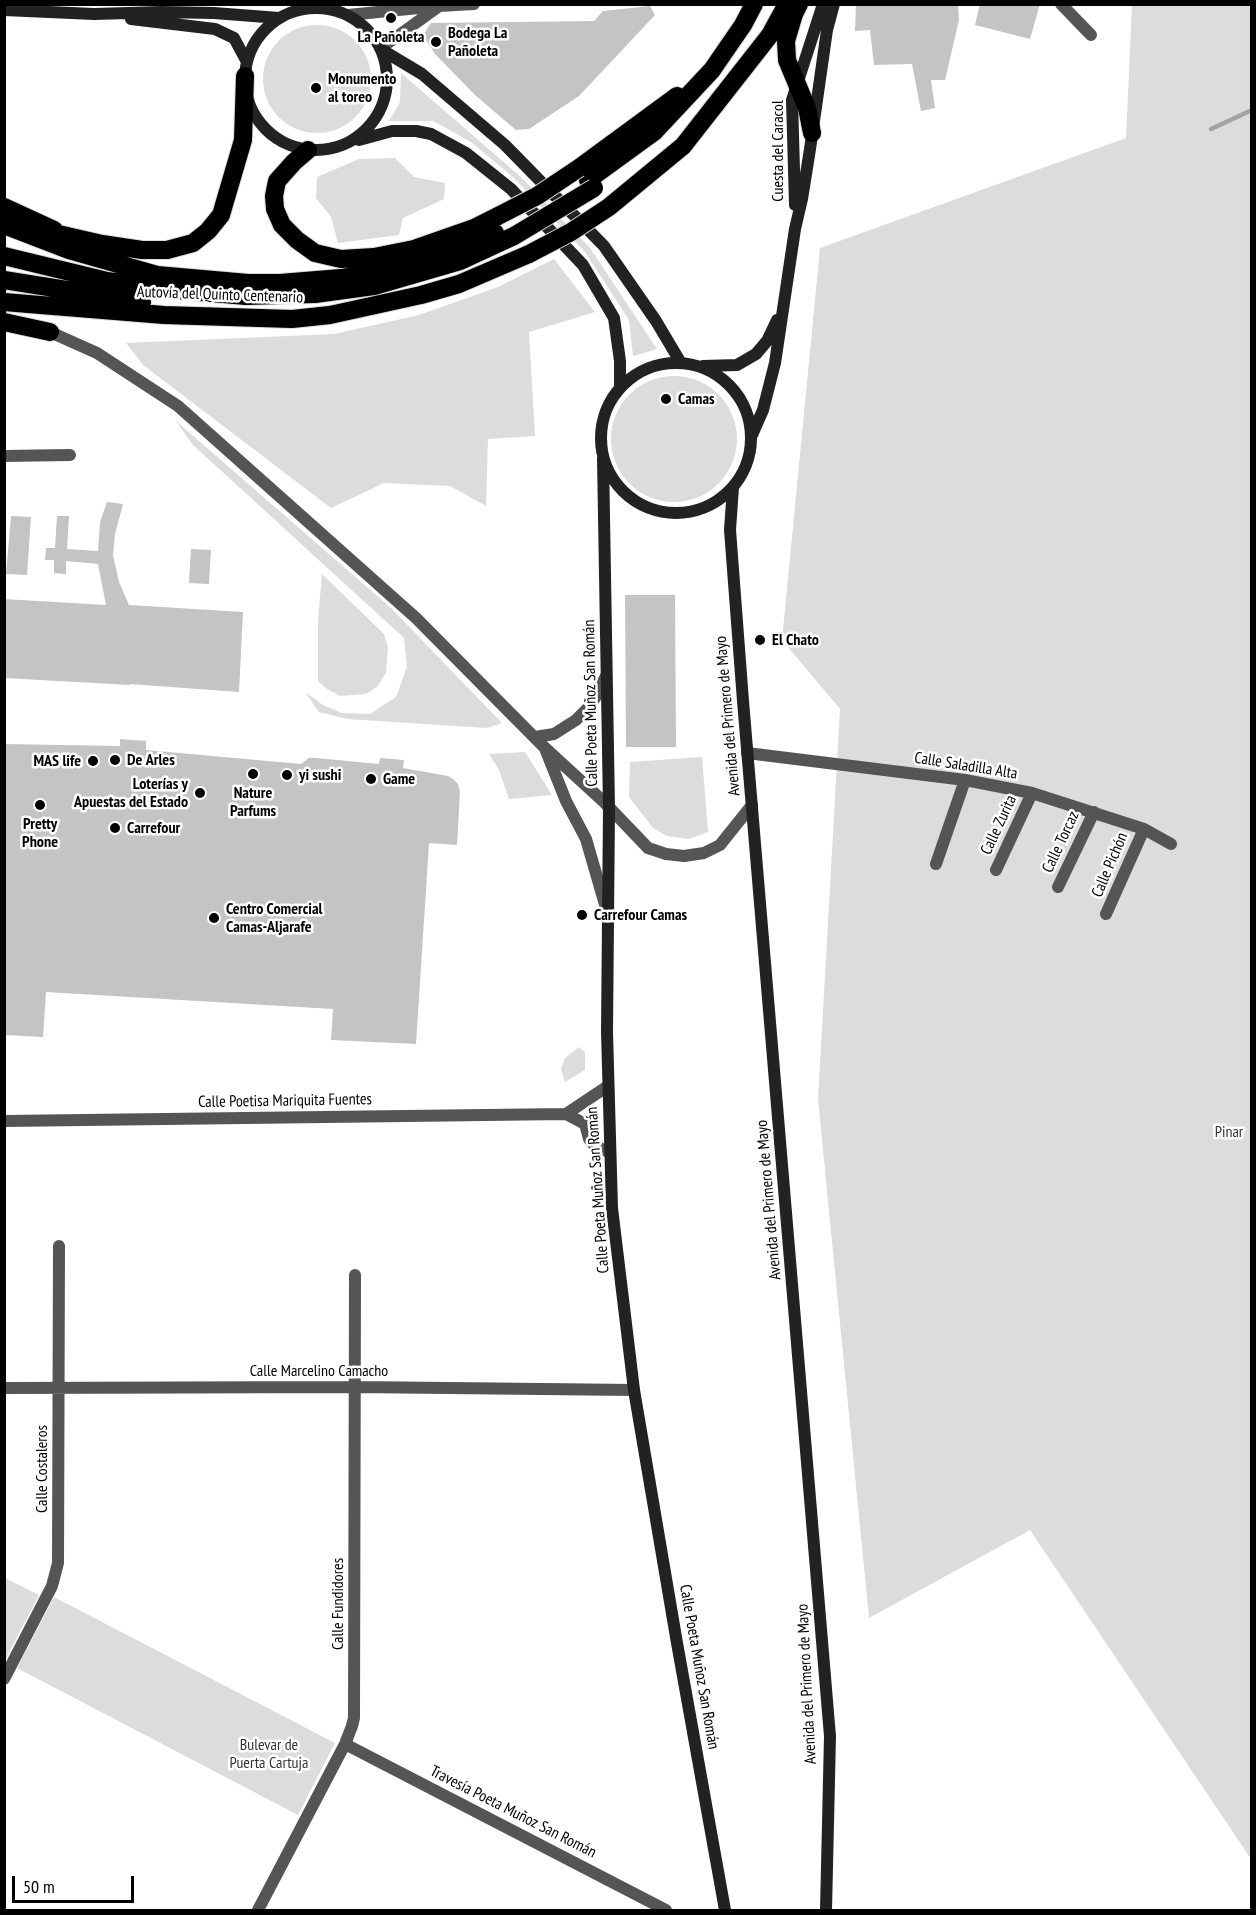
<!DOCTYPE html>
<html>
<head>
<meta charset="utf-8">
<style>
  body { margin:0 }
  #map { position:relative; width:1256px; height:1915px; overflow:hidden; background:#fff; font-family:"PT Sans Narrow",sans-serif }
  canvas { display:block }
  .frame { position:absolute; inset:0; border:6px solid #000; pointer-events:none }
  .scale { position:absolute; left:12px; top:1876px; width:122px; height:27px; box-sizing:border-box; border:3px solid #000; border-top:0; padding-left:8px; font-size:18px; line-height:21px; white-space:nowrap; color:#000; -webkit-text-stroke:4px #fff; paint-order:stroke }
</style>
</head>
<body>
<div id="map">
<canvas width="1256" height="1915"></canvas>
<div class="frame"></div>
<div class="scale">50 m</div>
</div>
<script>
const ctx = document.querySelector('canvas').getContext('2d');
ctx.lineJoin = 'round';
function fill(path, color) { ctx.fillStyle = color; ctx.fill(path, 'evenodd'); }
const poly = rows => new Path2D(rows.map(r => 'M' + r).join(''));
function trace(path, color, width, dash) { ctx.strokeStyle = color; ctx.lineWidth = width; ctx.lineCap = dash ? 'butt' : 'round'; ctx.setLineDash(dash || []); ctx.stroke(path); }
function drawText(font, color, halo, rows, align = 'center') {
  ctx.font = font + ' "PT Sans Narrow",sans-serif'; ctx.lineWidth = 5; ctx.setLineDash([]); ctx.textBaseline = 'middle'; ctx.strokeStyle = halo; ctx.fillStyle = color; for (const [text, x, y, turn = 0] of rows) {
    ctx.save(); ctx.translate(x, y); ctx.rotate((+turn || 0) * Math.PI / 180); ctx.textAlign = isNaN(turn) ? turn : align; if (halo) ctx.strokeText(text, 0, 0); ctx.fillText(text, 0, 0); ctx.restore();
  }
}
fill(poly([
  [1132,5,1251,5,1251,1859,1030,1530,869,1618,818,1099,840,709,782,640,820,248,1126,138],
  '263 79a54 54 0 1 1 108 0a54 54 0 1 1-108 0Z',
  [401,73,522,178,590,248,657,349,633,356,629,320,585,252,512,176,471,142,433,121,389,121,400,102],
  [395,158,414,177,445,183,444,199,403,218,399,235,338,243,331,217,316,198,317,177,359,159],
  [554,259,595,312,529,332,535,436,488,439,486,506,450,486,384,483,331,508,143,365,126,343,334,334,419,315,498,287],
  '611 439a63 63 0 1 1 126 0a63 63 0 1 1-126 0Z',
  [176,421,391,608,502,723,487,728,347,719,319,712,305,692,323,705,342,713,370,714,396,697,407,667,404,638,193,445],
  [322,574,384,634,388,647,386,673,378,686,366,694,340,696,327,689,318,681,318,620],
  [525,752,552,795,509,799,499,770,489,754],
  [702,757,708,832,689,839,667,836,653,828,629,797,630,762],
  [579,1047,585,1052,585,1070,565,1082,561,1069,565,1058],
  [5,1578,39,1595,5,1660],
  [54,1597,335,1743,298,1815,17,1668]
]), '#dcdcdc');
trace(poly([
  [1211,129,1252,110]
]), '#a3a3a3', 4.5);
fill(poly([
  [856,4,958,4,959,20,945,80,931,80,935,108,921,111,912,64,874,65,870,30,855,31],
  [980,4,1040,4,1030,39,975,25],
  [650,6,655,15,579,96,529,129,516,130,476,96,435,54,423,35,431,23,594,21,603,11],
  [107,502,123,504,115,534,113,555,119,582,129,605,243,612,239,692,130,684,130,685,4,678,4,599,106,605,98,564,66,561,66,574,54,573,54,560,45,560,46,548,55,548,57,516,69,516,67,549,98,551,100,522],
  [11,516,31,517,27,575,6,574],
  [191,549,211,550,209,584,189,583],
  [625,595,675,595,676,747,626,747],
  [120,739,146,741,146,750,301,764,309,758,316,758,379,764,380,758,404,760,403,768,448,776,453,779,458,784,460,792,457,845,429,843,416,1044,331,1040,333,1009,46,992,43,1037,4,1035,4,744,120,746]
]), '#c4c4c4');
const highway = poly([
  [799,4,794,14,786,41,787,60,807,108,812,133],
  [308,150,294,162,277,181,274,196,275,209,282,225,297,240,315,253,341,259,374,257,414,249,474,228,498,216],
  [579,168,677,96],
  [588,180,654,132,712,70,743,25,754,4],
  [4,207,54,230],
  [609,207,683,146,770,35,787,4],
  [4,225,69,250,157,275,248,283,280,283,341,278,375,272,418,261,495,233],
  [41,230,102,244,142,250,167,250,193,243,208,231,221,215,243,140,245,76],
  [4,256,107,281,177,290,246,296,315,294,374,286,429,270,460,261,514,236],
  [4,280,142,302],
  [4,302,164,315,292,319,330,315,421,295,459,284,529,254],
  [4,322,50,332]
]);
trace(highway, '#dbdbdb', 20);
trace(poly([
  [1061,4,1091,35],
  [348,15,439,6,474,4],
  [381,48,438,7],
  [50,332,97,353,178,406,416,618,544,747,604,802,648,848,666,854,684,856,704,853,720,845,752,805],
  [4,456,70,455],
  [535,737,554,734,576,720,587,709,595,698,606,676],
  [546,751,566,801,586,839,606,908],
  [747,753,965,780,1032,793,1144,829,1171,844],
  [936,864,965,780],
  [996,870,1032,793],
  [1058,887,1094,812],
  [1106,914,1144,829],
  [566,1114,608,1086],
  [4,1121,566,1114,585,1124,589,1139,595,1146,609,1152],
  [4,1388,355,1387,634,1390],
  [4,1679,52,1586,58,1563,59,1246],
  [345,1744,666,1910],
  [258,1910,345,1744,352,1726,354,1718,355,1275]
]), '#555', 12);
trace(poly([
  '245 79a71 71 0 1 1 142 0a71 71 0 1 1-142 0Z',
  [4,10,94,14,162,12,214,13,279,18],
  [131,19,215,29,234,38,247,62],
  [382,50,422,74,505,145,604,246,656,321,681,363],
  [359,140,392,131,416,131,431,134,466,153,511,189,583,265,614,318,620,361,620,387],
  [795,205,792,100,823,4],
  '601 438a75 75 0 1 1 150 0a75 75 0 1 1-150 0Z',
  [703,366,737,365,756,354,767,341,777,320],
  [752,435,763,410,775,363,795,229,802,199,810,149,827,30,834,4],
  [603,458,609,808,607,1032,612,1208,634,1390,677,1643,725,1910],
  [733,487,730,530,743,701,830,1736,826,1910]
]), '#222', 12);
trace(highway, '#000', 18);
const highwayBridge = poly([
  [498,216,537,196,579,168],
  [514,236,594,188],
  [529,254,571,232,609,207]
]);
trace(highwayBridge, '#dbdbdb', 20, []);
trace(highwayBridge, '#000', 18);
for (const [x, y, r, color] of [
  [391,18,6,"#000"],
  [436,42,6,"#000"],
  [316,88,6,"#000"],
  [666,399,6,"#000"],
  [760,640,6,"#000"],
  [115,760,6,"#000"],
  [93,761,6,"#000"],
  [253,774,6,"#000"],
  [287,775,6,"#000"],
  [371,779,6,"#000"],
  [200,793,6,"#000"],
  [40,805,6,"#000"],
  [115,828,6,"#000"],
  [582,915,6,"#000"],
  [214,918,6,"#000"]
]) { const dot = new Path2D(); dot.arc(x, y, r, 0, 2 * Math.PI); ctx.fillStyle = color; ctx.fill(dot); trace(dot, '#fff', 2); }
drawText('bold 16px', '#000', '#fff', [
  ["Bodega La",448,33],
  ["Pañoleta",448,51],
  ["La Pañoleta",391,37,"center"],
  ["Monumento",328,79],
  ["al toreo",328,97],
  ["Camas",678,399],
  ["El Chato",772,640],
  ["De Arles",127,760],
  ["MAS life",81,761,"right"],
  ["yi sushi",299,775],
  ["Game",383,779],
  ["Loterías y",188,784,"right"],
  ["Apuestas del Estado",188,802,"right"],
  ["Nature",253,793,"center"],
  ["Parfums",253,811,"center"],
  ["Pretty",40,824,"center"],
  ["Phone",40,842,"center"],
  ["Carrefour",127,828],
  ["Centro Comercial",226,909],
  ["Camas-Aljarafe",226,927],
  ["Carrefour Camas",594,915]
], 'left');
drawText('16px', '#000', '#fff', [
  ["Cuesta del Caracol",778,151,-90],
  ["Autovía del Quinto Centenario",220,295,2],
  ["Calle Poeta Muñoz San Román",591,703,-91],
  ["Avenida del Primero de Mayo",728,716,-95],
  ["Calle Saladilla Alta",966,766,9],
  ["Calle Zurita",999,825,-65],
  ["Calle Torcaz",1061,842,-65],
  ["Calle Pichón",1110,865,-67],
  ["Calle Poetisa Mariquita Fuentes",285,1101,-1],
  ["Calle Poeta Muñoz San Román",598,1190,-94],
  ["Avenida del Primero de Mayo",769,1200,-95],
  ["Calle Marcelino Camacho",319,1371],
  ["Calle Costaleros",42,1469,-90],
  ["Calle Fundidores",338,1604,-90],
  ["Calle Poeta Muñoz San Román",699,1667,80],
  ["Avenida del Primero de Mayo",807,1684,-93],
  ["Travesía Poeta Muñoz San Román",513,1812,27]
]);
drawText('16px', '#333', '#fff', [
  ["Pinar",1229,1132],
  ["Bulevar de",269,1745],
  ["Puerta Cartuja",269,1763]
]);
</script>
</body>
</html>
